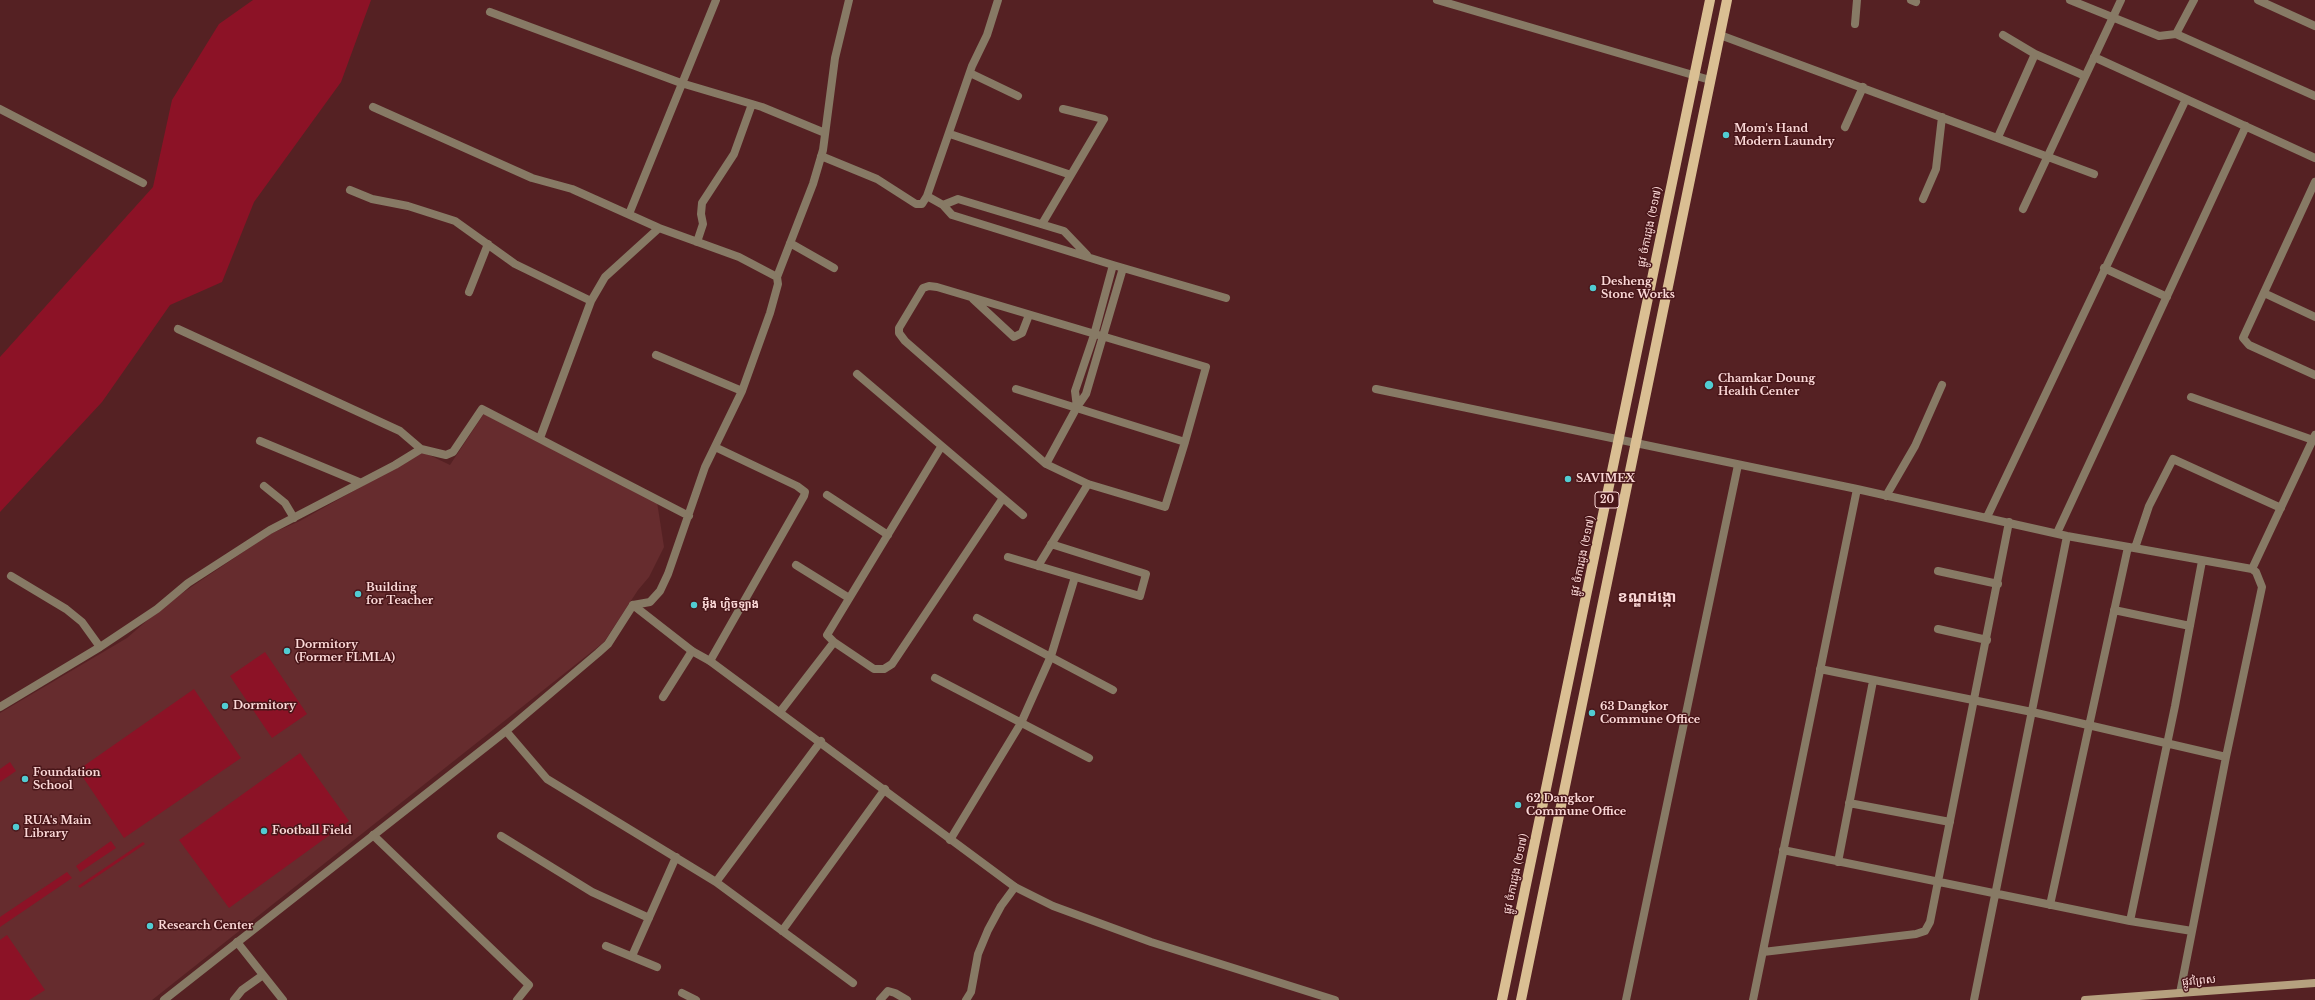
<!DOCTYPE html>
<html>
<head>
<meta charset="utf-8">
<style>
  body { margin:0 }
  canvas { display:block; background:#552123 }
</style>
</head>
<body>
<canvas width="2315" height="1000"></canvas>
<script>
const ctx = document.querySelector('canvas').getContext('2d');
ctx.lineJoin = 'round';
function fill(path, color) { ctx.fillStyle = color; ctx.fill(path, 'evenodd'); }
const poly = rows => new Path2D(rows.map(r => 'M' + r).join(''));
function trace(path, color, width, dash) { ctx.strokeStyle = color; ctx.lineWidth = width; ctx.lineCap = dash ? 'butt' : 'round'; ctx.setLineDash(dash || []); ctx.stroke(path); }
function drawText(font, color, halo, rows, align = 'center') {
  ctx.font = font + ' "Libre Baskerville","Noto Sans Khmer",serif'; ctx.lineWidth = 3; ctx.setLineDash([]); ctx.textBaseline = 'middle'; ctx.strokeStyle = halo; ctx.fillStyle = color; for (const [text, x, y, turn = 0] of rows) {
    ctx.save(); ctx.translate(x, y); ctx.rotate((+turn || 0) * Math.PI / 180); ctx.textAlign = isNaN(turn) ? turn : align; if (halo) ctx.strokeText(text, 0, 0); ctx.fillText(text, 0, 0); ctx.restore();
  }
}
fill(poly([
  [485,412,657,502,664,547,649,577,638,590,604,642,152,1000,0,1000,0,713,127,638,166,604,270,534,300,521,423,452,450,465]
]), '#662c2e');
fill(poly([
  [253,0,371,0,341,82,254,202,222,282,170,305,102,402,0,512,0,357,153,187,172,100,219,24],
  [265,652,307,714,272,738,230,676],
  [194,689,241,758,124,838,78,770],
  [300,753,349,821,229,908,179,840],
  [10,762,16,771,0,782,0,769],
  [111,841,116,848,80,872,76,866],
  [143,842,145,844,80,888,78,886],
  [67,872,72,878,0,927,0,917],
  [7,935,45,990,29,1000,0,1000,0,940]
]), '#8c1226');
trace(poly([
  [1437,0,1710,80],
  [1911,0,1916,2],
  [2070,0,2159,36,2176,34,2315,96],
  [2258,0,2315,26],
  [490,12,681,83,762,107,825,133],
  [1855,24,1857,0],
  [2176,34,2194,0],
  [1720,35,2094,174],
  [2003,35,2035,54,2085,76],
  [2094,57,2315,158],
  [970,73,1018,96],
  [373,107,532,178,572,189,659,228,739,257,777,277],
  [0,109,143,183],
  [1845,127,1863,87],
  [950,134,1071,175],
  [1998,137,2035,54],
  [821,156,877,179,916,204,922,204,927,196,972,66,987,35,998,0],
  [2315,182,2243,338,2249,345,2315,375],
  [350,190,372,199,408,206,455,221,515,264,591,301],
  [927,196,943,205,952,215,1113,265,1226,298],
  [1923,199,1936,169,1942,117],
  [943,205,958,199,1064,231,1087,255],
  [2023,209,2121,0],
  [629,214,716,0],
  [1042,224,1104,119,1063,109],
  [697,242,703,224,701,214,702,203,734,154,752,104],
  [790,243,834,268],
  [2104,268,2167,297],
  [469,292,488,244],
  [2264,293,2315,317],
  [973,299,1014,337,1022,333,1029,315],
  [178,329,400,431,421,449],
  [656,355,742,391],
  [857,374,1023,515],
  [1016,389,1185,442,1165,507,1088,484,1046,464,905,341,899,333,899,328,923,288,929,286,937,287,1206,367,1185,442],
  [1376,389,1857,489,2067,536,2252,569,2256,572,2262,587,2226,757,2180,993],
  [2191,397,2313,440],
  [1077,407,1075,391,1094,335,1113,265],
  [540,438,591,301,605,277,659,228],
  [260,441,359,482],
  [1046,464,1077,407,1086,394,1123,268],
  [264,486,285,503,294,518],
  [827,495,888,535],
  [1886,496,1915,446,1942,385],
  [1987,517,2186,99],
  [2057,533,2246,126],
  [2135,548,2149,506,2173,459,2281,508],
  [1008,557,1140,596,1146,574,1051,544],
  [796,565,849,598],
  [1038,566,1088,484],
  [2252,569,2315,435],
  [1938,571,1998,584],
  [11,576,66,609,82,622,100,647],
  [633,605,650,602,660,591,668,574,705,467,742,391,770,313,778,284,777,277,813,184,823,150,835,58,849,0],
  [2114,610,2190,626],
  [977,618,1113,690],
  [1938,629,1987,640],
  [834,642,874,669,884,669,892,664,1003,498],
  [710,661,804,496,805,492,797,486,715,447],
  [1820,669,2032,712,2226,757],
  [935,678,1089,758],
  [663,697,692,651],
  [0,707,100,647,157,609,188,583,270,530,395,465,421,449,446,455,453,452,482,409,689,516],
  [780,712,834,642,827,635,941,447],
  [506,731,547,779,716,882,853,983],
  [1849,803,1950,822],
  [373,835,529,985,517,1000],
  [501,836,592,892,649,918],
  [950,840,1021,723,1051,656,1075,577],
  [1783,850,2130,921,2192,931],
  [1838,862,1873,681],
  [716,882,821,741],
  [2050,905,2128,547],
  [2130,921,2175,706,2202,561],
  [782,931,885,789],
  [237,942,283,1000],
  [606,946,657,967],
  [1763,952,1916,934,1925,931,1930,922,2009,522],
  [632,956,676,857],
  [682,993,696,1000],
  [234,1000,242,990,263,975],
  [880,1000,888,991,895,993,907,1000],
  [966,1000,971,992,978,954,988,930,1001,906,1015,887],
  [1626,1000,1738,465],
  [1753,1000,1857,489],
  [1974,1000,2067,536]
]), '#877a65', 8);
trace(poly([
  [164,1000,506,731,598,653,608,644,633,605,692,651,710,661,1015,887,1053,906,1151,942,1335,1000]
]), '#877a65', 8);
trace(poly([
  [2085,1000,2315,983]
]), '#b6a17f', 8);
trace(poly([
  [1502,1000,1710,0],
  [1521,1000,1727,0]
]), '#dabf93', 10);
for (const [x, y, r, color] of [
  [1726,135,4,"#51ccd2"],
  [1593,288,4,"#51ccd2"],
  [1709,385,5,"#51ccd2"],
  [1568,479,4,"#51ccd2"],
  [358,594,4,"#51ccd2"],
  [694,605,4,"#51ccd2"],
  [287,651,4,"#51ccd2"],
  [225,706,4,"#51ccd2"],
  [1592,713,4,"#51ccd2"],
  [25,779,4,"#51ccd2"],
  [1518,805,4,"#51ccd2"],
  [16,827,4,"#51ccd2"],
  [264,831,4,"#51ccd2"],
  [150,926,4,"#51ccd2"]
]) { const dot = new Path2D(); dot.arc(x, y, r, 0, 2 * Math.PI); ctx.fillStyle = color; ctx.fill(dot); trace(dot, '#491619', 1.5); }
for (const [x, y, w] of [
  [1607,500,24]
]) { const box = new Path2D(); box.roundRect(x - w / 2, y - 8, w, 16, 3); ctx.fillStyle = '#491619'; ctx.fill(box); trace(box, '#fbd8d7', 1); }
drawText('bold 10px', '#fbd8d7', null, [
  ["20",1607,500]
]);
drawText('bold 11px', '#fbd8d7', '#491619', [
  ["Mom's Hand",1734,129],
  ["Modern Laundry",1734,142],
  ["Desheng",1601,282],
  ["Stone Works",1601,295],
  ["Chamkar Doung",1718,379],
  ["Health Center",1718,392],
  ["SAVIMEX",1576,479],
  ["Building",366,588],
  ["for Teacher",366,601],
  ["អ៊ឹង ហ្គិចឡាង",702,605],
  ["Dormitory",295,645],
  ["(Former FLMLA)",295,658],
  ["Dormitory",233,706],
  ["63 Dangkor",1600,707],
  ["Commune Office",1600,720],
  ["Foundation",33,773],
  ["School",33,786],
  ["62 Dangkor",1526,799],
  ["Commune Office",1526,812],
  ["RUA's Main",24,821],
  ["Library",24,834],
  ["Football Field",272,831],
  ["Research Center",158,926]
], 'left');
drawText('11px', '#fbd8d7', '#491619', [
  ["ផ្លូវ ចំការដូង (២១៧)",1650,227,-78],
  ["ផ្លូវ ចំការដូង (២១៧)",1583,556,-78],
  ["ផ្លូវ ចំការដូង (២១៧)",1516,874,-78],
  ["ផ្លូវព្រៃស",2199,981,-5]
]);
drawText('bold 15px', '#fbd8d7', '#491619', [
  ["ខណ្ឌដង្កោ",1647,598]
]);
</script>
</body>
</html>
